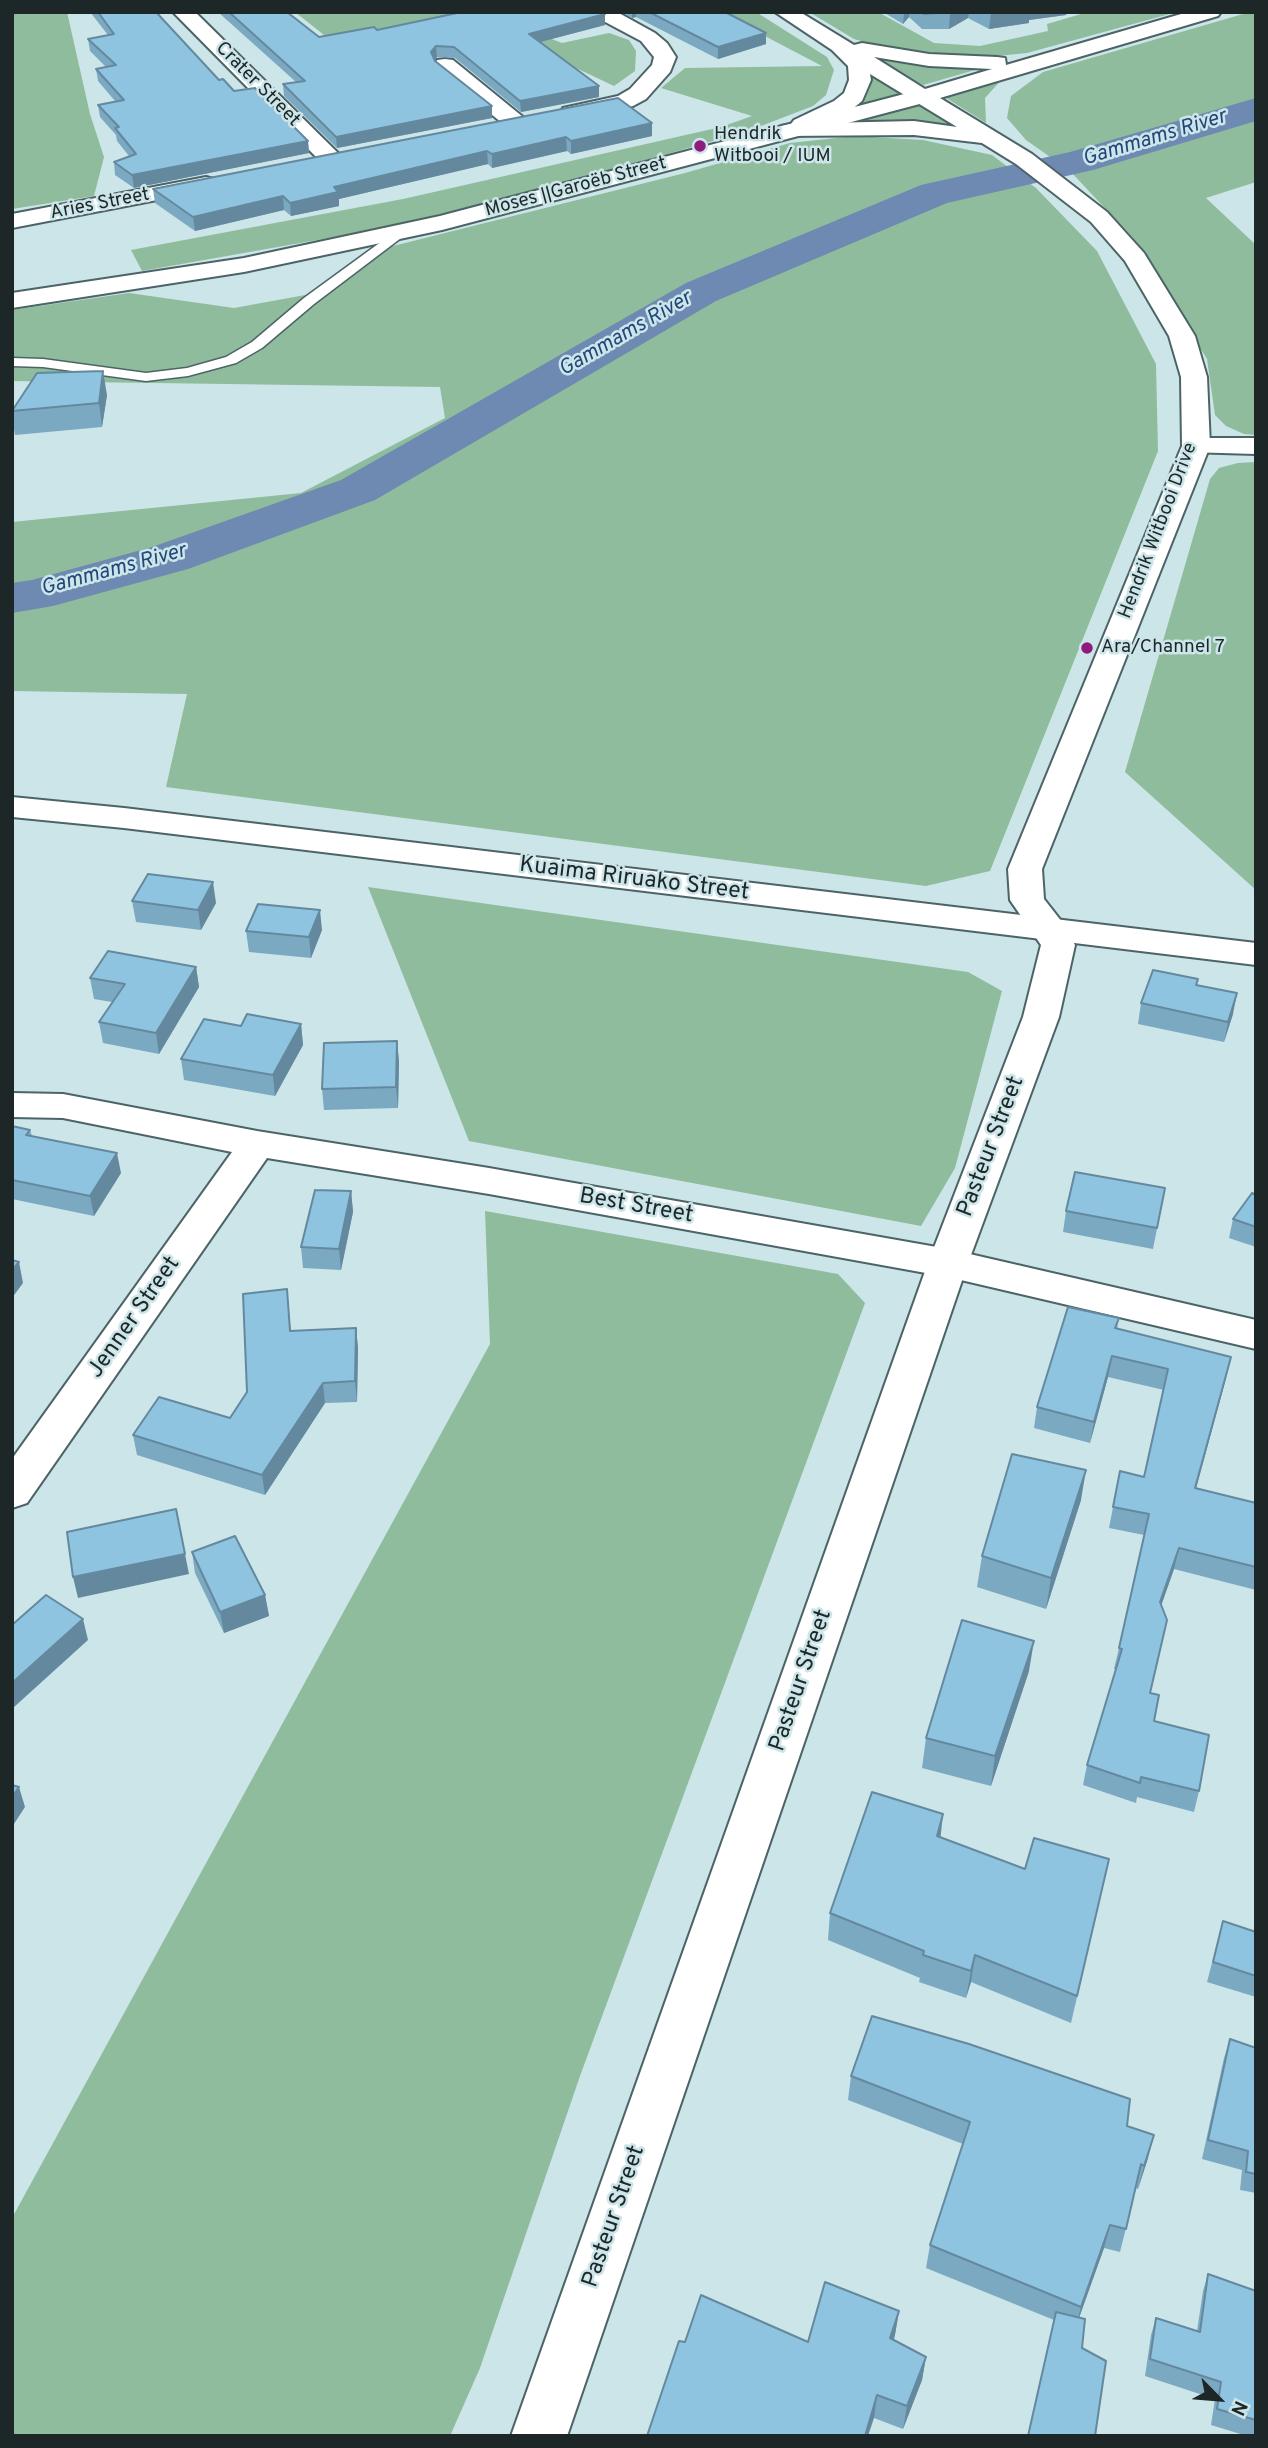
<!DOCTYPE html>
<html>
<head>
<meta charset="utf-8">
<style>
  body { margin:0 }
  #map { position:relative; width:1268px; height:2448px; overflow:hidden; background:#cce5e9; font-family:Overpass,sans-serif }
  canvas { display:block }
  .frame { position:absolute; inset:0; border:14px solid #1d2728; pointer-events:none }
  .north { position:absolute; left:1184px; top:2364px; width:70px; height:70px; -webkit-text-stroke:5px #cce5e9; paint-order:stroke; rotate:115deg; font-size:19px; font-weight:700; line-height:28px; text-align:center; color:#1d2728 }
  .north::after { content:''; display:block; margin:auto; width:24px; height:32px; background:#1d2728; clip-path:polygon(50% 0,100% 100%,50% 72%,0 100%) }
</style>
</head>
<body>
<div id="map">
<canvas width="1268" height="2448"></canvas>
<div class="frame"></div>
<div class="north">N</div>
</div>
<script>
const ctx = document.querySelector('canvas').getContext('2d');
ctx.lineJoin = 'round';
function fill(path, color) { ctx.fillStyle = color; ctx.fill(path, 'evenodd'); }
const poly = rows => new Path2D(rows.map(r => 'M' + r).join(''));
function trace(path, color, width, dash) { ctx.strokeStyle = color; ctx.lineWidth = width; ctx.lineCap = dash ? 'butt' : 'round'; ctx.setLineDash(dash || []); ctx.stroke(path); }
function drawText(font, color, halo, rows, align = 'center') {
  ctx.font = font + ' Overpass,sans-serif'; ctx.lineWidth = 5; ctx.setLineDash([]); ctx.textBaseline = 'middle'; ctx.strokeStyle = halo; ctx.fillStyle = color; for (const [text, x, y, turn = 0] of rows) {
    ctx.save(); ctx.translate(x, y); ctx.rotate((+turn || 0) * Math.PI / 180); ctx.textAlign = isNaN(turn) ? turn : align; if (halo) ctx.strokeText(text, 0, 0); ctx.fillText(text, 0, 0); ctx.restore();
  }
}
fill(poly([
  [12,12,34,14,67,12,90,114,104,157,94,196,12,209],
  [295,12,481,12,562,43,609,33,629,40,636,51,635,71,614,86,506,35,324,35],
  [719,12,756,12,827,57,834,70,826,95,813,106,748,131,509,199,374,230,142,271,131,250,403,199,721,127,752,116,661,88,685,68,822,66],
  [809,12,878,12,934,43,980,46,1048,31,1047,24,1088,12,1177,12,1027,53,977,58,917,53,878,46,854,39],
  [1250,12,1256,12,1256,182,1206,198,1256,245,1256,435,1244,434,1226,426,1215,415,1207,359,1132,237,1070,171,1026,140,1007,118,1011,96,1043,72],
  [864,53,996,64,923,85],
  [860,65,904,93,843,110],
  [1003,78,985,98,986,123,943,96],
  [917,104,966,134,842,126],
  [855,136,923,140,992,155,1036,188,1097,251,1156,364,1158,451,990,871,926,886,166,787,187,694,12,691,12,522,301,493,445,418,440,387,12,381,12,310,129,293,234,308,316,293,373,251,685,173,790,143],
  [1256,462,1256,890,1125,772,1210,479,1219,468,1238,463],
  [368,887,968,972,1002,991,955,1168,921,1226,469,1141],
  [485,1211,838,1274,865,1303,580,2076,480,2368,450,2436,12,2436,12,2218,490,1344]
]), '#8fbc9d');
fill(poly([
  [1256,98,1256,121,1093,170,947,203,716,301,375,500,188,569,53,606,12,613,12,583,32,580,152,547,341,480,686,283,921,185,1070,152,1256,98]
]), '#6e8ab2');
const service = poly([
  [400,228,405,229,405,235,314,304,262,348,236,363,188,376,146,381,43,367,12,366,12,358,43,359,146,373,187,368,226,357,252,342,304,298,400,228]
]);
const minor = poly([
  [173,12,195,12,339,154,342,159,339,164,323,164,173,12],
  [591,12,617,12,655,33,667,43,676,57,670,72,646,99,633,106,571,120,563,118,560,113,563,108,618,96,630,89,652,65,654,57,641,41,594,16,591,12],
  [445,59,453,60,523,117,526,122,523,127,507,127,437,70,434,65,437,60,445,59],
  [206,177,214,179,218,184,214,189,12,228,12,214,206,177],
  [1196,438,1256,438,1256,454,1186,452,1182,446,1186,440,1196,438],
  [12,1093,63,1094,257,1131,489,1168,948,1249,1256,1320,1256,1349,948,1277,489,1194,267,1158,27,1503,12,1508,12,1459,232,1152,63,1118,12,1117,12,1093]
]);
const tertiary = poly([
  [923,89,931,91,934,96,931,101,442,230,244,272,12,308,12,293,244,258,440,216,923,89],
  [12,797,124,808,1256,943,1256,965,124,828,12,817,12,797]
]);
const secondary = poly([
  [775,12,800,12,854,45,862,43,929,54,997,57,1005,58,1006,65,1188,12,1221,12,1218,16,940,98,1032,154,1107,212,1144,253,1195,336,1207,377,1210,446,1042,869,1044,899,1062,922,1075,945,1059,1017,968,1263,567,2436,511,2436,928,1263,1023,1017,1041,945,1010,900,1008,869,1182,446,1181,377,1169,336,1125,261,1091,222,1016,164,982,143,914,135,781,136,778,131,781,126,791,124,794,120,834,101,844,93,849,80,848,66,832,50,775,12],
  [874,57,929,66,992,69,925,89,874,57],
  [870,74,957,127,914,121,825,123,850,111,862,101,871,80,870,74]
]);
trace(service, '#4d6467', 3);
trace(minor, '#4d6467', 4);
trace(tertiary, '#4d6467', 4);
trace(secondary, '#4d6467', 4);
fill(service, '#fff');
fill(minor, '#fff');
fill(tertiary, '#fff');
fill(secondary, '#fff');
fill(poly([
  [90,12,156,12,219,80,308,141,309,153,134,188,115,175,114,162,129,156,117,141,116,135,100,117,98,105,115,101,98,81,96,69,106,67,90,51,88,39,108,35],
  [218,12,281,12,319,37,377,30,605,25,540,42,599,97,521,112,455,58,437,57,434,60,492,118,337,148,284,96,283,84,296,82],
  [622,12,725,12,766,44,718,59,636,17,632,18],
  [883,12,1067,12,1066,15,1029,20,1029,23,989,29,968,18,949,29,922,29,909,17,903,24],
  [652,123,652,136,571,154,567,151,492,168,488,164,339,199,339,206,291,216,284,210,195,231,155,203,153,189],
  [107,395,102,427,15,435,12,417,12,409],
  [132,901,216,903,201,930,136,922],
  [322,930,311,958,249,952,246,931],
  [196,967,199,987,159,1054,103,1043,99,1022,112,1002,94,999,90,978],
  [1197,985,1233,1014,1224,1042,1138,1024,1141,1003],
  [301,1024,303,1045,275,1096,184,1080,181,1059,241,1026],
  [397,1041,399,1062,398,1108,324,1110,322,1089],
  [12,1126,30,1130,32,1136,121,1173,94,1216,12,1199],
  [1165,1188,1153,1249,1063,1232,1066,1211],
  [351,1191,353,1212,341,1270,303,1268,301,1247],
  [1256,1195,1256,1247,1229,1238,1233,1219],
  [287,1289,291,1331,356,1328,358,1348,357,1402,325,1403,265,1495,137,1455,133,1435,230,1418,247,1392],
  [1119,1318,1117,1329,1226,1378,1196,1489,1256,1503,1256,1590,1174,1569,1161,1606,1150,1693,1154,1721,1199,1791,1194,1812,1137,1797,1136,1803,1083,1785,1087,1765,1116,1669,1114,1669,1119,1648,1144,1535,1109,1528,1120,1471,1144,1477,1164,1390,1108,1377,1090,1443,1034,1428,1037,1407],
  [1081,1500,1046,1609,977,1587,982,1556],
  [192,1552,265,1595,269,1616,224,1633,195,1573],
  [1029,1671,991,1786,922,1768,926,1738],
  [940,1838,1025,1869,1109,1859,1071,2023,971,1982,966,1998,919,1982,920,1978,828,1940,830,1913],
  [1223,1921,1256,1932,1256,1997,1207,1982],
  [1230,2039,1256,2048,1256,2193,1240,2190,1242,2170,1202,2159,1224,2058],
  [851,2076,1127,2126,1148,2158,1138,2189,1136,2188,1120,2252,1104,2248,1079,2318,1082,2348,1095,2436,1054,2320,926,2268,930,2245,963,2144,848,2100],
  [1208,2274,1256,2291,1256,2436,1247,2436,1211,2425,1215,2399,1145,2376,1151,2335,1156,2318,1197,2331,1203,2291],
  [899,2311,894,2340,926,2357,922,2380,903,2429,874,2418,808,2342]
]), '#7ba9c2');
fill(poly([
  [632,12,636,12,636,17,632,18],
  [904,12,909,12,909,17,903,24],
  [952,12,969,12,968,18,949,29,950,13],
  [998,12,1067,12,1066,15,1029,20,1029,23,989,29,991,13],
  [605,14,605,25,529,45,529,34],
  [766,33,766,44,718,59,718,47],
  [436,46,437,57,432,64,431,52],
  [599,86,599,97,521,112,520,101],
  [492,106,492,118,337,148,336,137],
  [652,123,652,136,571,154,571,141],
  [566,137,567,151,492,168,492,154],
  [308,141,309,153,134,188,132,175],
  [487,151,488,164,339,199,339,206,291,216,290,203,334,187],
  [283,196,284,210,195,231,193,217],
  [103,371,107,395,102,427,99,403],
  [213,882,216,903,201,930,198,910],
  [320,910,322,930,311,958,309,937],
  [196,967,199,987,159,1054,156,1033],
  [1237,993,1233,1014,1224,1042,1228,1022],
  [301,1024,303,1045,275,1096,273,1075],
  [397,1041,399,1062,398,1108,396,1087],
  [117,1153,121,1173,94,1216,90,1196],
  [351,1191,353,1212,341,1270,339,1249],
  [19,1262,23,1283,12,1298,12,1270],
  [356,1328,358,1348,357,1402,355,1381],
  [1112,1356,1108,1377,1090,1443,1094,1422],
  [1231,1357,1226,1378,1190,1509,1195,1488],
  [323,1383,325,1403,265,1495,262,1475],
  [1086,1470,1081,1500,1046,1609,1051,1578],
  [1179,1548,1174,1569,1155,1623,1160,1602],
  [185,1554,189,1574,78,1598,73,1577],
  [265,1595,269,1616,224,1633,220,1612],
  [83,1619,88,1640,13,1708,12,1683],
  [1034,1641,1029,1671,991,1786,995,1756],
  [19,1787,25,1807,12,1827,12,1797],
  [943,1814,940,1842,937,1836],
  [975,1955,971,1982,966,1998,971,1971],
  [1154,2135,1148,2158,1138,2189,1144,2166],
  [1110,2225,1104,2248,1075,2329,1081,2307],
  [899,2311,895,2335,886,2362,890,2338],
  [926,2357,922,2380,903,2429,907,2406],
  [877,2395,874,2418,868,2436,865,2436]
]), '#64899e');
const building = poly([
  [98,12,156,12,219,80,223,79,234,91,255,88,308,141,132,175,114,162,136,154,115,128,119,127,98,105,124,100,96,69,116,65,88,39,114,34,98,12],
  [229,12,287,12,319,37,374,27,377,30,462,12,602,12,605,14,529,34,599,86,520,101,454,47,436,46,431,52,435,61,492,106,336,137,283,84,305,81,229,12],
  [649,12,725,12,766,33,718,47,649,12],
  [922,12,952,12,924,14,922,12],
  [618,98,652,123,571,141,566,137,492,154,487,151,334,187,338,192,290,203,283,196,193,217,153,189,618,98],
  [103,371,99,403,12,411,37,373,103,371],
  [148,874,213,882,198,910,132,901,148,874],
  [258,904,320,910,309,937,246,931,258,904],
  [108,951,196,967,156,1033,99,1022,125,984,90,978,108,951],
  [1153,970,1198,979,1196,985,1237,993,1228,1022,1141,1003,1153,970],
  [247,1014,301,1024,273,1075,181,1059,204,1019,241,1026,247,1014],
  [397,1041,396,1087,322,1089,324,1043,397,1041],
  [12,1126,30,1130,26,1135,117,1153,90,1196,12,1180,12,1126],
  [1075,1172,1165,1188,1157,1228,1066,1211,1075,1172],
  [315,1190,351,1191,339,1249,301,1247,315,1190],
  [1252,1193,1256,1195,1256,1227,1233,1219,1252,1193],
  [12,1260,19,1262,12,1270,12,1260],
  [287,1289,290,1331,356,1328,355,1381,323,1383,262,1475,133,1435,159,1397,230,1418,247,1392,243,1294,287,1289],
  [1068,1307,1119,1318,1115,1328,1231,1357,1195,1488,1256,1503,1256,1567,1179,1548,1160,1602,1167,1620,1150,1693,1159,1695,1154,1721,1209,1735,1199,1791,1141,1777,1140,1783,1087,1765,1122,1649,1119,1648,1149,1514,1113,1507,1120,1471,1144,1477,1168,1369,1112,1356,1094,1422,1037,1407,1068,1307],
  [1012,1454,1086,1470,1051,1578,982,1556,1012,1454],
  [176,1509,185,1554,73,1577,67,1532,176,1509],
  [235,1536,265,1595,220,1612,192,1552,235,1536],
  [46,1595,83,1619,12,1683,12,1625,46,1595],
  [962,1620,1034,1641,995,1756,926,1738,962,1620],
  [12,1785,19,1787,12,1797,12,1785],
  [872,1792,943,1814,937,1836,1025,1869,1034,1838,1109,1859,1077,1996,975,1955,971,1971,923,1955,924,1951,830,1913,872,1792],
  [1223,1921,1256,1932,1256,1976,1213,1962,1223,1921],
  [872,2016,969,2044,1130,2099,1127,2126,1154,2135,1144,2166,1141,2164,1126,2229,1110,2225,1081,2307,930,2245,970,2122,851,2076,872,2016],
  [1230,2039,1256,2048,1256,2174,1246,2172,1248,2151,1208,2140,1230,2039],
  [1208,2274,1256,2291,1256,2420,1217,2409,1221,2382,1150,2359,1156,2318,1200,2332,1208,2274],
  [825,2282,899,2311,890,2338,926,2357,907,2406,877,2395,865,2436,647,2436,679,2341,685,2342,701,2295,808,2342,825,2282],
  [1056,2312,1085,2319,1082,2348,1106,2361,1095,2436,1028,2436,1056,2312]
]);
fill(building, '#8fc4e1');
trace(building, '#64899e', 2);
for (const [x, y, r, color] of [
  [700,146,7,"#8f1c7c"],
  [1087,648,7,"#8f1c7c"]
]) { const dot = new Path2D(); dot.arc(x, y, r, 0, 2 * Math.PI); ctx.fillStyle = color; ctx.fill(dot); trace(dot, '#cce5e9', 2.5); }
drawText('19px', '#1d2728', '#cce5e9', [
  ["Crater Street",257,85,45],
  ["Moses ǁGaroëb Street",576,188,-15],
  ["Aries Street",100,205,-11],
  ["Hendrik Witbooi Drive",1159,531,-69]
]);
drawText('19px', '#1d2728', '#cce5e9', [
  ["Hendrik",714,135],
  ["Witbooi / IUM",714,157],
  ["Ara/Channel 7",1101,648]
], 'left');
drawText('italic 21px', '#22467b', '#cce5e9', [
  ["Gammams River",1155,139,-17],
  ["Gammams River",626,335,-30],
  ["Gammams River",114,571,-15]
]);
drawText('23px', '#1d2728', '#cce5e9', [
  ["Kuaima Riruako Street",634,880,7],
  ["Pasteur Street",992,1147,-69],
  ["Best Street",636,1207,10],
  ["Jenner Street",135,1318,-55],
  ["Pasteur Street",802,1681,-71],
  ["Pasteur Street",615,2217,-71]
]);
</script>
</body>
</html>
